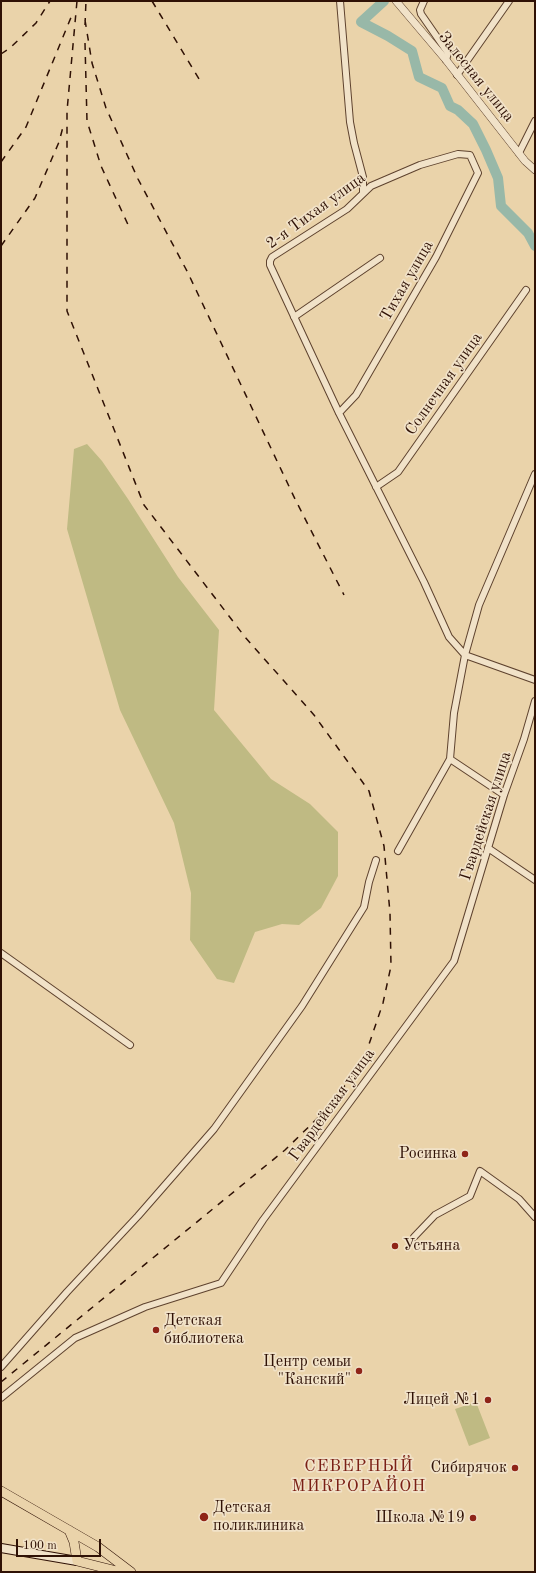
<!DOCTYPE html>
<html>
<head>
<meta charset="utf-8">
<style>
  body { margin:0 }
  #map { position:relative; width:536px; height:1573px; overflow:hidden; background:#ead3aa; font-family:"Old Standard TT",serif }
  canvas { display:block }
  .frame { position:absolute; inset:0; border:2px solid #2f1105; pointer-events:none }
  .scale { position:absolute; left:16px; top:1539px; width:85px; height:18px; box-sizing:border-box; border:2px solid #2f1105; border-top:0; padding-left:5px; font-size:12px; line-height:14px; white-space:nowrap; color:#2f1105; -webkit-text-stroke:3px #f1e2c8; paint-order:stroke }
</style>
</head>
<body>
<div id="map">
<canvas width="536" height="1573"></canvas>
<div class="frame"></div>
<div class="scale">100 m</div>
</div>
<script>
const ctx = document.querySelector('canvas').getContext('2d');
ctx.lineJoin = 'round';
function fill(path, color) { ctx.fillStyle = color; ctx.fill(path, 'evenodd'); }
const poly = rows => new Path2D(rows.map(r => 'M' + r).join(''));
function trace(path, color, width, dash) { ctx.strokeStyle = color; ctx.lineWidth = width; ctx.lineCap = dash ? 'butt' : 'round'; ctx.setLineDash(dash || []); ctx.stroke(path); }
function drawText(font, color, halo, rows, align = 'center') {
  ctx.font = font + ' "Old Standard TT",serif'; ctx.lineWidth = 3.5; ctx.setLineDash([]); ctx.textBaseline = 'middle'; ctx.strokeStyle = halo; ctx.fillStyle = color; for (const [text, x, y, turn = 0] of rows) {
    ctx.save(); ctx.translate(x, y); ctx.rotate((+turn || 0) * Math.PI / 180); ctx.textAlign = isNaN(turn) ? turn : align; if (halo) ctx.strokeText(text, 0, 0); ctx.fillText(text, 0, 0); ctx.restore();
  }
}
fill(poly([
  [87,444,102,461,128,499,178,577,219,630,214,710,271,779,310,804,338,832,338,876,321,908,299,925,282,924,255,932,234,983,217,979,190,940,191,893,174,823,120,710,67,529,74,449],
  [476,1402,490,1438,469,1446,455,1409]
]), '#bfba83');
trace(poly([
  [384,1,361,22,388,36,412,51,419,77,442,88,450,106,458,110,473,124,486,150,498,178,501,206,528,233,535,246]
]), '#98b8a8', 10);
const minor = poly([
  [340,1,350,122,354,143,363,177,363,193],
  [424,1,420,10,421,14,448,53,446,60],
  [457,75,509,1],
  [519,153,535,121],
  [294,317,380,258],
  [339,413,356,395,436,257,478,173,470,155,458,154,420,165,371,186,347,209,272,257,270,261,270,265,339,413,424,582,449,637,465,655,535,680],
  [376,487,398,472,526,290],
  [450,759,504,795],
  [488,848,535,880],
  [398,851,450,759,454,713,465,655,479,605,535,474],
  [1,953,130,1045],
  [414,1237,435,1215,470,1196,480,1171,519,1199,535,1217],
  [1,1367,67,1292,138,1216,214,1129,302,1006,364,907,369,882,376,860],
  [1,1398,75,1338,145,1307,221,1283,263,1220,454,961,504,795,524,739,535,701]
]);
const tertiary = poly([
  [396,1,446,60,525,161,535,170]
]);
const secondary = poly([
  [1,1548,77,1561]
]);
const primary = poly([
  [1,1491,98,1547,131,1572],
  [69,1530,74,1542,77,1561,121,1572]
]);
trace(minor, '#5e422e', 8);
trace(tertiary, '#5e422e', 8);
trace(secondary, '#2f1105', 10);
trace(primary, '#2f1105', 10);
trace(minor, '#f1e2c8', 6);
trace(tertiary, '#f1e2c8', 7);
trace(secondary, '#f1e2c8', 8);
trace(primary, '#ead3aa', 9);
trace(poly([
  [152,1,199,79],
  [85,20,92,63,106,108,138,179,188,273,295,499,344,595],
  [85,25,86,1],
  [85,43,87,121,101,166,130,229],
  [1,54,10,48,36,23,50,1],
  [1,162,26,127,72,15],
  [1,246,35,198,59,142,64,123],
  [1,1382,285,1150,330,1106,364,1059,383,1003,391,966,390,913,384,846,369,791,314,715,245,637,144,505,67,311,67,111,77,1]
]), '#2f1105', 1.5, [7, 7]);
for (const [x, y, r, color] of [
  [465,1154,4,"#8f2418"],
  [395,1246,4,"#8f2418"],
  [156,1330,4,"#8f2418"],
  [359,1371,4,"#8f2418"],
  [488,1400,4,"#8f2418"],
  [515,1468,4,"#8f2418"],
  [204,1517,5,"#8f2418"],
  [473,1518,4,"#8f2418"]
]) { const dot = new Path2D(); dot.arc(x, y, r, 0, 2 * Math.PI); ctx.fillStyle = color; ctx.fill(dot); trace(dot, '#f1e2c8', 1.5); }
drawText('16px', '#2f1105', '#f1e2c8', [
  ["Залесная улица",476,77,51],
  ["2-я Тихая улица",316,211,-36],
  ["Тихая улица",407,281,-60],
  ["Солнечная улица",444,384,-55],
  ["Гвардейская улица",486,816,-72],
  ["Гвардейская улица",332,1105,-54]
]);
drawText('16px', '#2f1105', '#f1e2c8', [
  ["Росинка",457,1154],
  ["Устьяна",403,1246,"left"],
  ["Детская",164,1321,"left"],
  ["библиотека",164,1339,"left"],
  ["Центр семьи",351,1362],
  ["\"Канский\"",351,1380],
  ["Лицей №1",480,1400],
  ["Сибирячок",507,1468],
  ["Детская",213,1508,"left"],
  ["поликлиника",213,1526,"left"],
  ["Школа №19",465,1518]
], 'right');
ctx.letterSpacing = '1px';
drawText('17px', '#7a1f14', '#f1e2c8', [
  ["СЕВЕРНЫЙ",359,1467],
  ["МИКРОРАЙОН",359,1487]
]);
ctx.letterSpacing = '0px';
</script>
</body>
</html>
